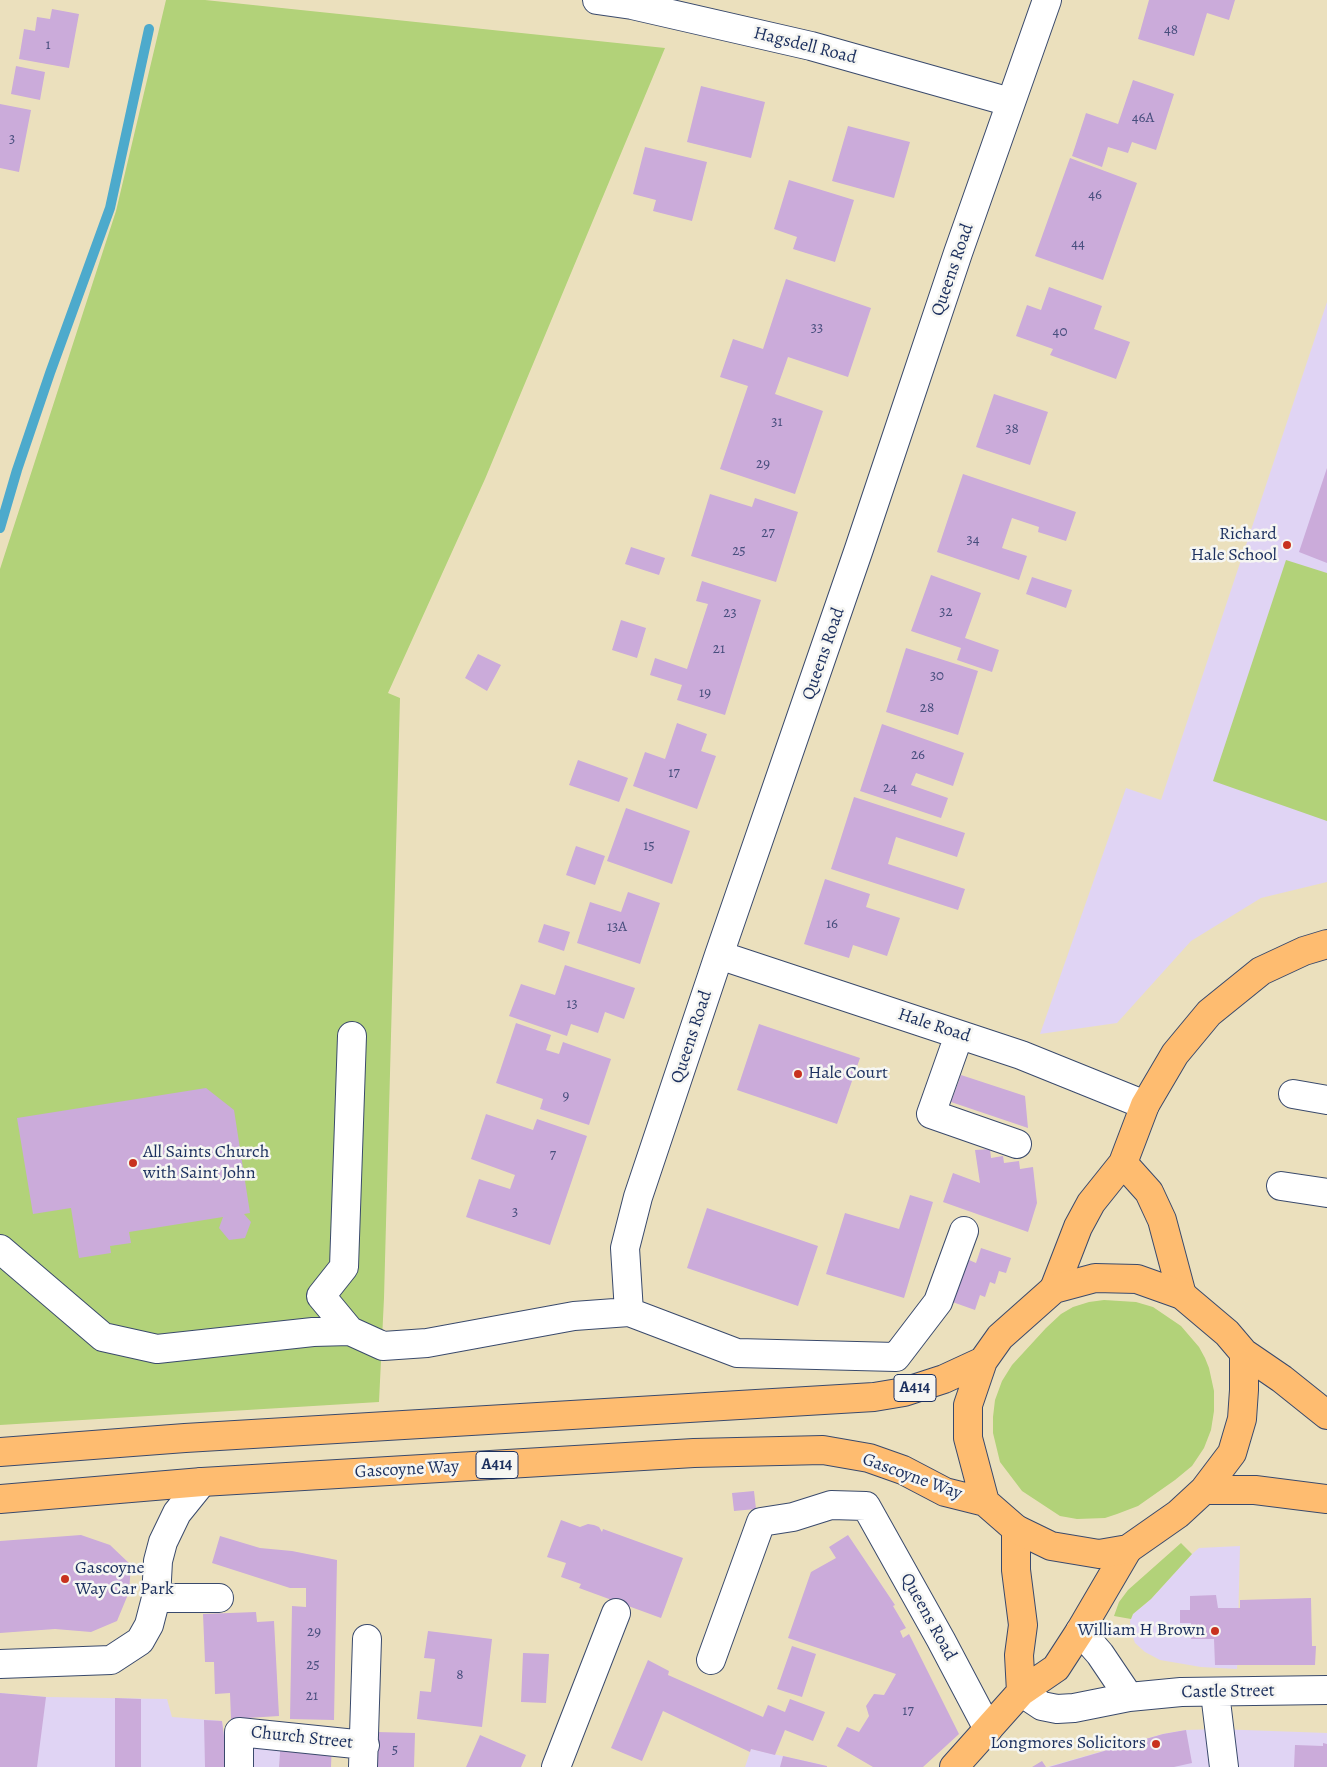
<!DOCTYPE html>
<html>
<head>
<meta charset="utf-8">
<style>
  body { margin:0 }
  canvas { display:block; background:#ebe0bd }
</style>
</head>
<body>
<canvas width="1327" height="1767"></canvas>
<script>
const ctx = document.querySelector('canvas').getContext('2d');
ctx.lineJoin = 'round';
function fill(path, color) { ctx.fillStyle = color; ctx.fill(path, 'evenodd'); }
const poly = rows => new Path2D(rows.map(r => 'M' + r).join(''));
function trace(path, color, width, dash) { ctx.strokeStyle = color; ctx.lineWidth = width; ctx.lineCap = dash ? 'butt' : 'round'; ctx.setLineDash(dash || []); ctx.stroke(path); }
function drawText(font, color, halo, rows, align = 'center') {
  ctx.font = font + ' Alegreya,serif'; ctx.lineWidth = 5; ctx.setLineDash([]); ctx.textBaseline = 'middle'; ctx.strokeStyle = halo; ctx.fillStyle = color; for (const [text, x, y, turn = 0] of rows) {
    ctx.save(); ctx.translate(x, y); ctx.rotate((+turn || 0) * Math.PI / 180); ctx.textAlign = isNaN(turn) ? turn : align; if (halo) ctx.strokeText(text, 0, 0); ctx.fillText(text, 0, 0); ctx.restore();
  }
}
fill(poly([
  [1327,302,1327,882,1261,898,1191,941,1117,1023,1040,1034,1126,788,1161,800],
  [1240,1546,1237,1669,1201,1667,1160,1660,1145,1652,1135,1643,1131,1632,1130,1621,1133,1614,1151,1599,1192,1554,1199,1548],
  [0,1693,46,1697,167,1699,172,1717,222,1721,224,1737,283,1743,279,1767,0,1767],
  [1217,1729,1327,1733,1327,1767,1047,1767,1163,1734,1186,1730],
  [751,1749,823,1765,827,1767,745,1767]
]), '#e0d4f4');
fill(poly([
  [166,0,205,0,665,48,485,479,388,693,400,698,384,1298,379,1402,0,1425,0,569,116,211],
  [1286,560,1327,573,1327,821,1213,781],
  [1104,1300,1136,1302,1153,1307,1181,1326,1199,1347,1205,1358,1209,1368,1214,1391,1214,1411,1211,1430,1204,1448,1192,1466,1175,1480,1138,1506,1117,1514,1105,1518,1077,1519,1060,1516,1022,1491,1000,1462,993,1433,993,1417,995,1400,1002,1381,1012,1365,1046,1328,1061,1314,1073,1307,1089,1302],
  [1181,1543,1192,1554,1151,1599,1133,1614,1131,1619,1114,1616,1119,1602,1128,1590]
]), '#b2d279');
trace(poly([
  [0,528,17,470,50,373,110,208,149,29]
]), '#4daacc', 10);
fill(poly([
  [1149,0,1235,0,1229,20,1207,13,1194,56,1138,39],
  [52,9,79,14,69,68,19,59,24,29,35,31,37,17,50,19],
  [16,66,45,72,40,100,11,94],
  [1133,80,1174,94,1156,150,1132,142,1128,153,1108,147,1102,167,1072,156,1086,113,1118,124],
  [701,86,765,102,751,158,687,142],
  [0,104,31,110,19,172,0,168],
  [848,126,910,142,894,198,832,181],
  [645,147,707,162,692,221,653,211,656,200,633,194],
  [1070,158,1137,183,1103,280,1035,256],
  [789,180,854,200,835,262,793,249,797,237,774,229],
  [786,279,871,308,848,377,788,357,775,394,823,411,795,494,720,469,748,386,720,377,733,339,763,349],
  [1049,287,1102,306,1094,329,1130,342,1116,379,1050,355,1053,349,1016,336,1027,305,1041,310],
  [994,394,1048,412,1030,465,976,447],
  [1327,468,1327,563,1299,552],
  [963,474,1076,512,1066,541,1038,532,1039,527,1012,518,1002,548,1027,556,1019,580,937,552],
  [710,494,752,507,755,498,798,512,776,582,691,556],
  [631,547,665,558,659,575,625,564],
  [931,575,981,593,965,638,999,650,992,672,957,660,961,648,911,631],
  [1032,577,1072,590,1066,608,1026,594],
  [702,581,761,600,725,715,677,700,682,685,650,675,655,658,687,669,708,604,696,601],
  [621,620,646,628,637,658,612,650],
  [906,648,978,671,958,735,886,712],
  [478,654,501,665,487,691,465,678],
  [677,723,707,734,701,751,716,756,697,809,633,786,645,752,665,759],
  [882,724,964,753,953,786,916,773,911,785,948,798,941,818,860,791],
  [578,760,628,778,619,802,569,785],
  [854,797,965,833,957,857,896,837,888,864,965,889,958,910,831,869],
  [626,808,690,831,672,884,607,861],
  [576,846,605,856,595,885,566,875],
  [825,879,870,894,866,907,900,918,887,956,853,945,849,958,804,944],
  [628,892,660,903,640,964,577,943,590,902,621,912],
  [544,924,570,932,564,951,538,942],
  [565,965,635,988,624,1019,605,1012,598,1033,571,1024,567,1036,509,1016,521,984,555,995],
  [516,1023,551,1035,546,1050,559,1054,563,1042,611,1059,589,1125,540,1109,543,1099,496,1083],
  [759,1024,860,1058,837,1124,737,1090],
  [961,1075,1025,1096,1028,1128,951,1102],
  [206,1088,234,1110,250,1213,244,1214,251,1222,245,1238,229,1240,219,1228,223,1217,129,1232,131,1243,110,1246,111,1253,79,1258,71,1208,33,1214,17,1118],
  [486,1114,533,1130,537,1119,587,1136,550,1245,466,1217,479,1179,510,1189,515,1175,471,1159],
  [990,1149,991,1158,1003,1156,1004,1163,1019,1161,1020,1169,1033,1167,1037,1203,1028,1232,943,1202,953,1173,980,1183,975,1150],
  [910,1195,933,1202,904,1298,826,1274,845,1213,899,1229],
  [707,1208,818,1246,798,1306,687,1268],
  [981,1248,1011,1258,1006,1273,999,1271,995,1284,990,1282,985,1297,980,1295,975,1310,944,1299,959,1272,964,1273,969,1260,976,1263],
  [754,1491,756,1509,734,1511,732,1493],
  [561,1520,580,1527,588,1524,594,1525,599,1527,602,1532,603,1529,683,1558,661,1618,579,1588,581,1584,561,1577,566,1563,547,1557],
  [81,1535,110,1545,131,1565,129,1592,117,1621,91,1632,55,1629,0,1633,0,1541],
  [848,1535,895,1605,893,1606,906,1628,900,1631,903,1638,909,1634,959,1734,923,1767,873,1767,837,1746,847,1727,859,1732,869,1716,866,1706,874,1694,884,1695,896,1674,788,1638,811,1572,836,1558,829,1547],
  [220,1536,260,1548,292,1551,337,1560,334,1720,290,1719,292,1606,306,1607,306,1588,290,1588,212,1563],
  [1216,1595,1218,1608,1240,1608,1240,1600,1311,1598,1312,1646,1316,1646,1315,1665,1215,1665,1214,1639,1191,1639,1191,1623,1180,1623,1180,1610,1190,1610,1190,1596],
  [256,1612,257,1622,274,1621,279,1716,231,1719,230,1693,215,1694,214,1662,205,1662,203,1614],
  [428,1631,492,1639,482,1727,417,1719,420,1691,431,1692,435,1659,424,1658],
  [792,1646,816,1654,802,1697,777,1689],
  [523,1653,549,1654,546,1703,521,1702],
  [648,1660,669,1671,668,1675,763,1717,768,1705,785,1712,790,1699,825,1712,813,1741,785,1730,775,1755,751,1749,750,1752,663,1711,642,1761,611,1748],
  [0,1693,46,1697,37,1767,0,1767],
  [115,1698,141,1699,141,1767,115,1767],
  [204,1720,222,1721,226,1752,235,1767,205,1767],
  [1186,1730,1192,1763,1174,1767,1049,1767,1163,1734],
  [377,1732,415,1733,414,1767,376,1767],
  [480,1735,526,1755,521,1767,466,1767],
  [281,1739,332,1742,331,1767,279,1767],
  [1323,1743,1327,1744,1327,1767,1294,1767,1295,1745,1323,1746],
  [783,1756,827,1766,827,1767,780,1767],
  [1042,1761,1046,1767,1032,1767]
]), '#cbabda');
const minor = poly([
  [597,0,632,5,811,46,1010,102],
  [719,955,1021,1055,1145,1105],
  [959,1035,931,1114,1017,1144],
  [1293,1094,1327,1100],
  [1281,1186,1327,1193],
  [0,1249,103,1337,157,1349,313,1332,350,1331,383,1346,427,1343,574,1316,629,1312,625,1248,638,1197,719,955,859,549,958,253,1047,0],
  [629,1312,737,1353,896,1357,938,1302,964,1231],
  [350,1331,321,1296,344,1267,352,1036],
  [156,1598,219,1598],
  [1080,1631,1100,1654,1129,1697],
  [711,1660,761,1522,793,1517,831,1505,866,1506,941,1640,988,1729],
  [0,1664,111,1660,140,1641,149,1625,156,1598,158,1561,163,1542,177,1513,202,1482],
  [1021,1692,1042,1706,1057,1709,1074,1708,1129,1697,1181,1692,1327,1690],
  [1215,1693,1224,1767],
  [239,1767,239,1732,365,1745],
  [363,1767,367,1639],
  [556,1767,616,1613]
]);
const major = poly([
  [1123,1163,1149,1192,1162,1220,1182,1295],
  [1054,1289,1078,1227,1091,1203,1123,1163,1145,1105,1175,1054,1209,1013,1261,971,1304,951,1327,944],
  [1016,1529,1016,1570,1023,1625,1019,1655,1021,1692],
  [954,1767,1021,1692,1056,1668,1080,1631,1128,1549]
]);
const highway = poly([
  [1244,1353,1244,1390,1242,1419,1232,1453,1204,1490,1178,1514,1128,1549,1099,1554,1051,1546,1016,1529,985,1502,968,1438,968,1405,983,1361,1000,1337,1054,1289,1095,1278,1137,1279,1182,1295,1227,1333,1244,1353,1282,1379,1327,1415],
  [0,1452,185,1438,874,1397,904,1392,944,1379,983,1361],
  [1204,1490,1255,1490,1327,1499],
  [0,1499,202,1482,694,1453,823,1450,869,1458,903,1470,945,1492,985,1502]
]);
trace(minor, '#3a4a6c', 30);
trace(major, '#3a4a6c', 30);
trace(highway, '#3a4a6c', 30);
trace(minor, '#fff', 28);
trace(major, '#febc70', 28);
trace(highway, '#febc70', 28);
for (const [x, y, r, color] of [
  [1287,545,5,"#c8321e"],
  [798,1074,5,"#c8321e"],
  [133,1163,5,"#c8321e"],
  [65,1579,5,"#c8321e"],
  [1215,1631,5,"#c8321e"],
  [1156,1744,5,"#c8321e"]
]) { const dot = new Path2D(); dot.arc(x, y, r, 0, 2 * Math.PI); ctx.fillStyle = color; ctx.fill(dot); trace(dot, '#f6f6f2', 2); }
drawText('15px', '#474e7d', null, [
  ["48",1171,30],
  ["1",48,45],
  ["46A",1143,118],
  ["3",12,139],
  ["46",1095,195],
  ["44",1078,244],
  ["33",817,328],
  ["40",1060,332],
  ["31",777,422],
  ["38",1012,429],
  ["29",763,464],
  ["27",768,533],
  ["34",973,540],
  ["25",739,551],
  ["32",946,612],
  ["23",730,613],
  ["21",719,649],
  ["30",937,676],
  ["19",705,693],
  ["28",927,708],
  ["26",918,755],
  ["17",674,773],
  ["24",890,788],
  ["15",649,846],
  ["16",832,924],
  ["13A",617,927],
  ["13",572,1004],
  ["9",566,1096],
  ["7",553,1155],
  ["3",515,1212],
  ["29",314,1632],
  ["25",313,1665],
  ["8",460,1675],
  ["21",312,1696],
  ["17",908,1711],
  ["5",395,1750]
]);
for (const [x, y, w] of [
  [915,1388,42],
  [497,1465,42]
]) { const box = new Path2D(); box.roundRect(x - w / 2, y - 13.5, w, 27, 4); ctx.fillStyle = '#f6f6f2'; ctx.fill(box); trace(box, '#1b2f5e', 1); }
drawText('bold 16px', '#1b2f5e', null, [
  ["A414",915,1388],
  ["A414",497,1465]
]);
drawText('18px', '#1b2f5e', '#f6f6f2', [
  ["Hagsdell Road",805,46,14],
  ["Queens Road",953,270,-71],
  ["Queens Road",824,654,-71],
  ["Hale Road",934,1026,18],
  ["Queens Road",692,1037,-72],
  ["Gascoyne Way",407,1470,-3],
  ["Gascoyne Way",912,1477,20],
  ["Queens Road",928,1617,61],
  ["Castle Street",1228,1692,-1],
  ["Church Street",302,1738,6]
]);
drawText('18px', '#1b2f5e', '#f6f6f2', [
  ["Richard",1277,535],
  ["Hale School",1277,556],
  ["Hale Court",808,1074,"left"],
  ["All Saints Church",143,1153,"left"],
  ["with Saint John",143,1174,"left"],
  ["Gascoyne",75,1569,"left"],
  ["Way Car Park",75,1590,"left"],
  ["William H Brown",1205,1631],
  ["Longmores Solicitors",1146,1744]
], 'right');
</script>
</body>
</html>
